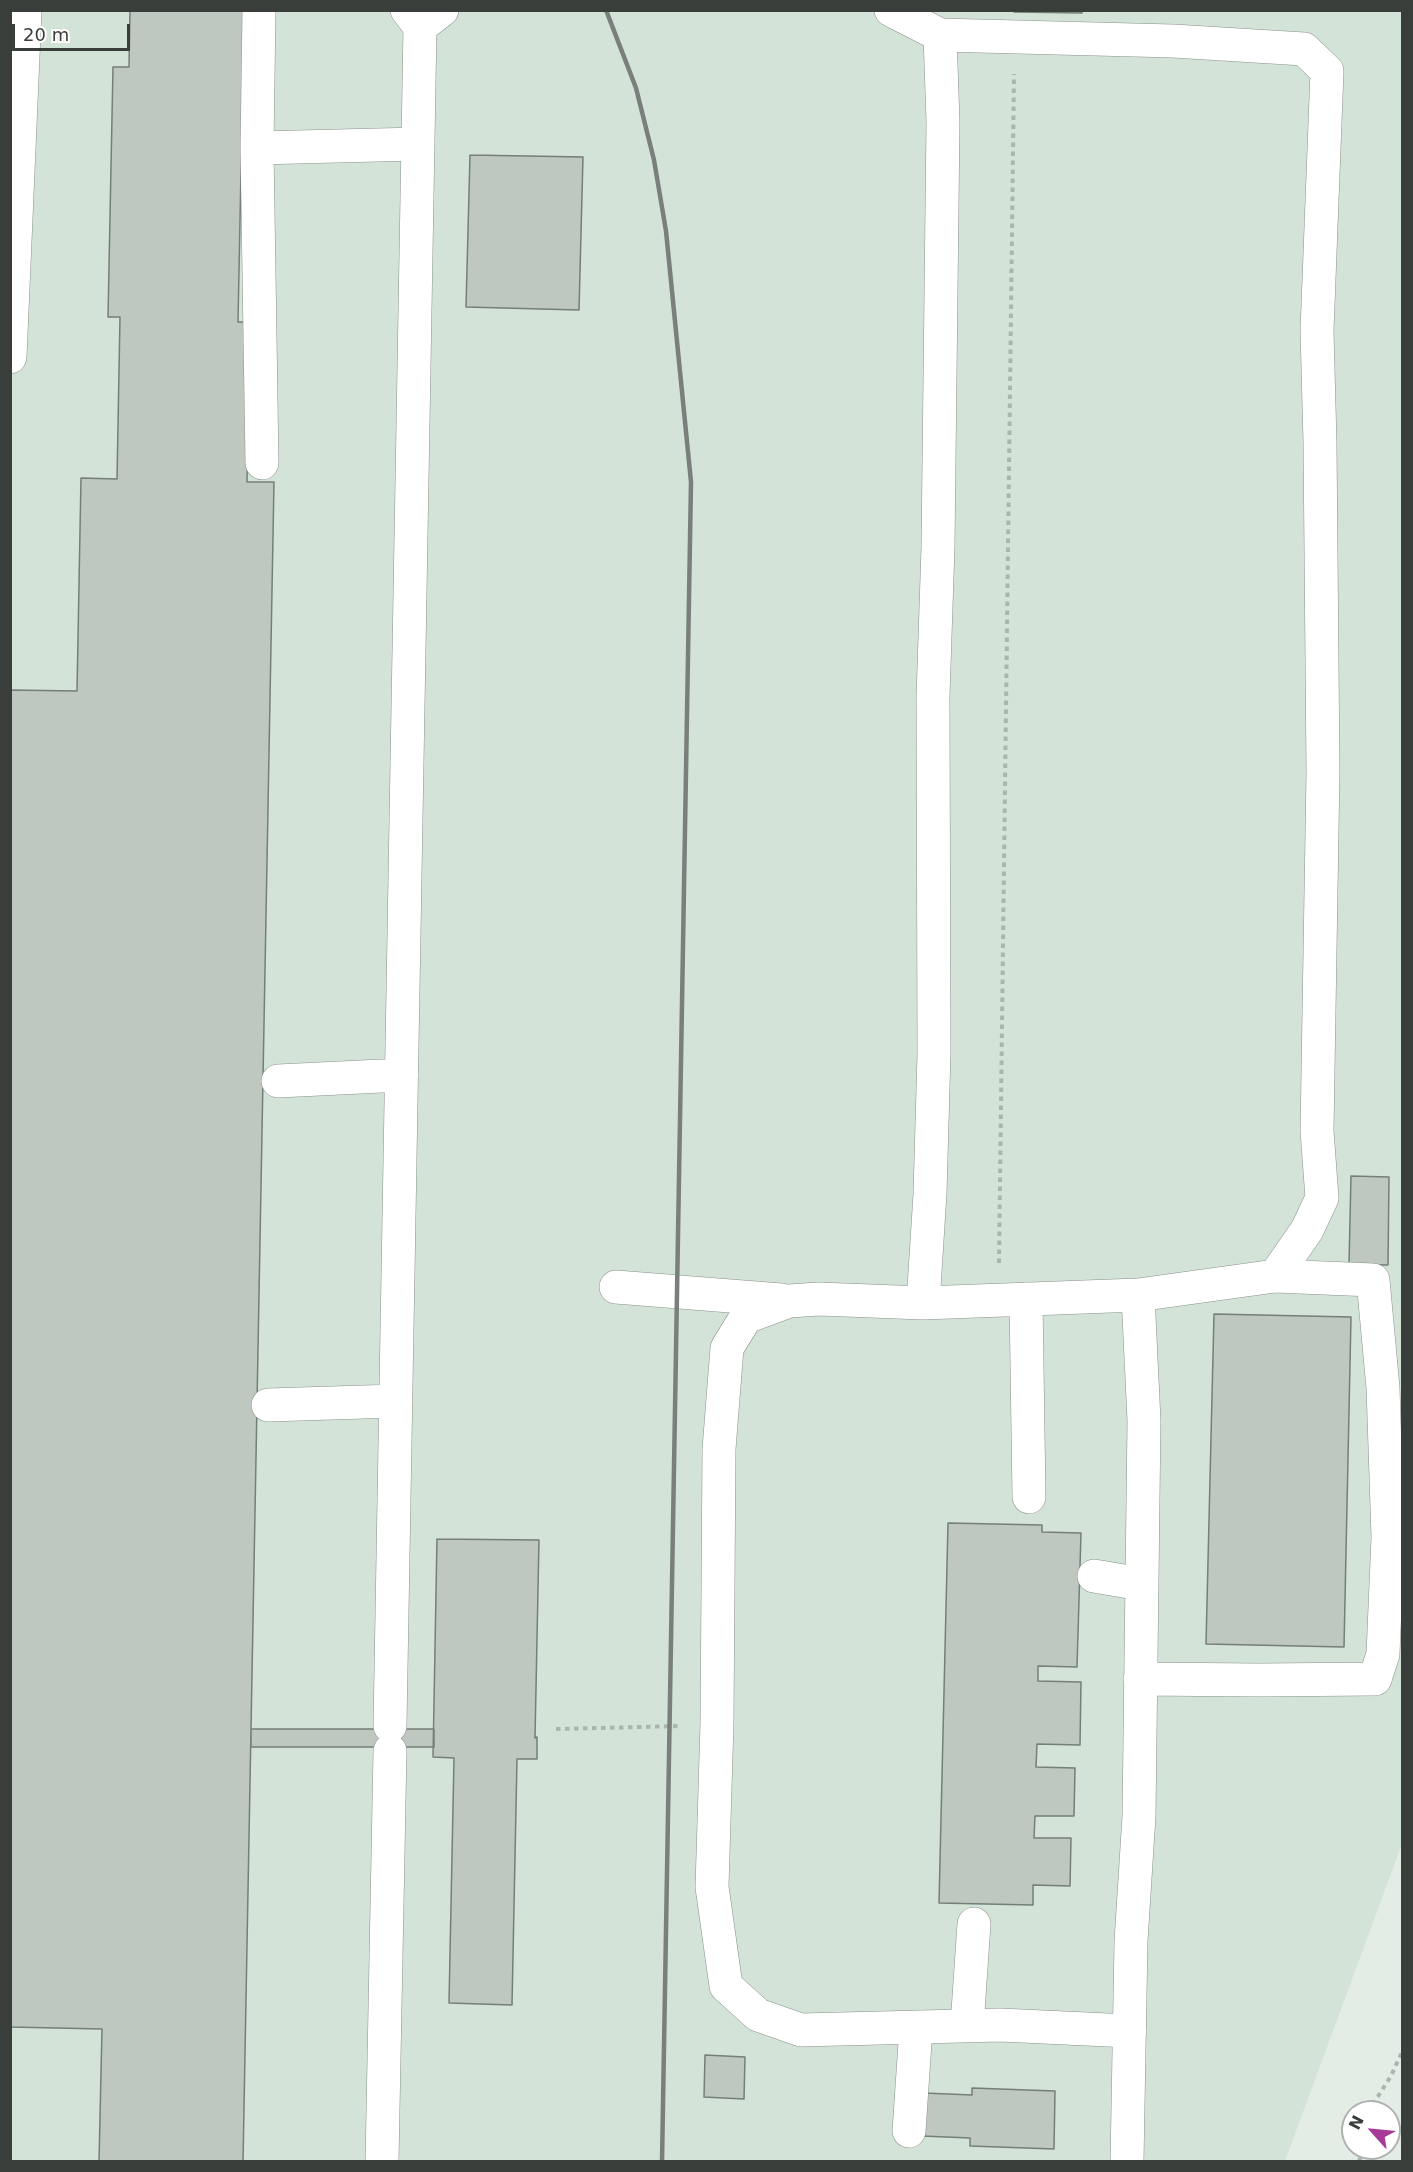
<!DOCTYPE html>
<html>
<head>
<meta charset="utf-8">
<style>
  body { margin:0 }
  #map { position:relative; width:1413px; height:2172px; overflow:hidden; background:#e3ede6; font-family:"DejaVu Sans",sans-serif }
  canvas { display:block }
  .frame { position:absolute; inset:0; border:12px solid #3a3e3b; pointer-events:none }
  .north { position:absolute; left:1341px; top:2100px; width:60px; height:60px; box-sizing:border-box; background:#fff; border:2px solid #b0b2b1; border-radius:50%; rotate:297deg; font-size:16px; font-weight:700; line-height:24px; text-align:center; color:#3a3e3b }
  .north::after { content:''; display:block; margin:auto; width:21px; height:27px; background:#a73997; clip-path:polygon(50% 0,100% 100%,50% 72%,0 100%) }
  .scale { position:absolute; left:12px; top:24px; width:118px; height:27px; box-sizing:border-box; border:3px solid #3a3e3b; border-top:0; padding-left:8px; font-size:18px; line-height:21px; white-space:nowrap; color:#3a3e3b; -webkit-text-stroke:4px #fff; paint-order:stroke }
</style>
</head>
<body>
<div id="map">
<canvas width="1413" height="2172"></canvas>
<div class="frame"></div>
<div class="north">N</div>
<div class="scale">20 m</div>
</div>
<script>
const ctx = document.querySelector('canvas').getContext('2d');
ctx.lineJoin = 'round';
function fill(path, color) { ctx.fillStyle = color; ctx.fill(path, 'evenodd'); }
const poly = rows => new Path2D(rows.map(r => 'M' + r).join(''));
function trace(path, color, width, dash) { ctx.strokeStyle = color; ctx.lineWidth = width; ctx.lineCap = dash ? 'butt' : 'round'; ctx.setLineDash(dash || []); ctx.stroke(path); }
fill(poly([
  [11,11,1402,11,1402,1844,1285,2161,11,2162]
]), '#d3e3d7');
const building = poly([
  [130,10,258,10,243,69,238,322,250,322,247,482,274,482,243,2162,99,2162,102,2029,10,2027,10,690,77,691,81,478,117,479,120,317,108,317,113,67,129,67,130,10],
  [1014,10,1082,10,1082,13,1014,12,1014,10],
  [470,155,583,157,579,310,466,307,470,155],
  [1351,1176,1389,1177,1388,1265,1349,1264,1351,1176],
  [1214,1314,1351,1317,1344,1647,1206,1644,1214,1314],
  [948,1523,1042,1525,1042,1532,1081,1533,1077,1667,1038,1666,1038,1681,1081,1682,1080,1745,1037,1744,1036,1767,1075,1768,1074,1816,1035,1816,1034,1838,1071,1838,1070,1886,1033,1885,1033,1905,939,1903,948,1523],
  [437,1539,539,1540,535,1738,537,1737,537,1759,517,1759,512,2005,449,2003,454,1758,433,1757,437,1539],
  [251,1729,434,1729,434,1747,251,1747,251,1729],
  [705,2055,745,2057,744,2099,704,2097,705,2055],
  [972,2088,1055,2091,1054,2149,970,2146,970,2138,922,2136,924,2093,972,2095,972,2088]
]);
fill(building, '#bec8c1');
trace(building, '#757e77', 1.5);
const minor = poly([
  [891,10,940,35,943,122,938,547,933,697,934,1053,930,1194,923,1303],
  [420,27,442,10],
  [940,35,1173,41,1304,49,1327,71,1317,331,1320,443,1323,772,1317,1131,1322,1198,1307,1230,1275,1276,1138,1295,923,1303,819,1299,789,1301,746,1317,727,1348,719,1449,717,1723,712,1887,726,1986,758,2015,801,2030,1000,2025,1130,2031],
  [257,148,259,10],
  [10,357,25,10],
  [262,463,257,148,418,144],
  [278,1081,402,1075],
  [616,1287,781,1300],
  [1026,1299,1029,1497],
  [268,1405,396,1401],
  [1094,1576,1141,1584],
  [1140,1679,1259,1680,1375,1679,1383,1654,1388,1537,1383,1388,1373,1280,1275,1276],
  [390,1726,420,27,407,10],
  [967,2026,974,1924],
  [909,2131,916,2028],
  [382,2162,390,1751],
  [1127,2162,1131,1941,1139,1816,1144,1421,1138,1295]
]);
trace(minor, '#89928b', 34);
trace(poly([
  [999,1263,1014,74],
  [556,1729,681,1726],
  [1368,2112,1391,2076,1402,2052],
  [1359,2162,1363,2148]
]), '#acb4ae', 4, [4.5, 4.5]);
trace(minor, '#fff', 33);
trace(poly([
  [606,10,636,88,654,160,666,231,691,482,662,2162]
]), '#797f7b', 4.5);
</script>
</body>
</html>
